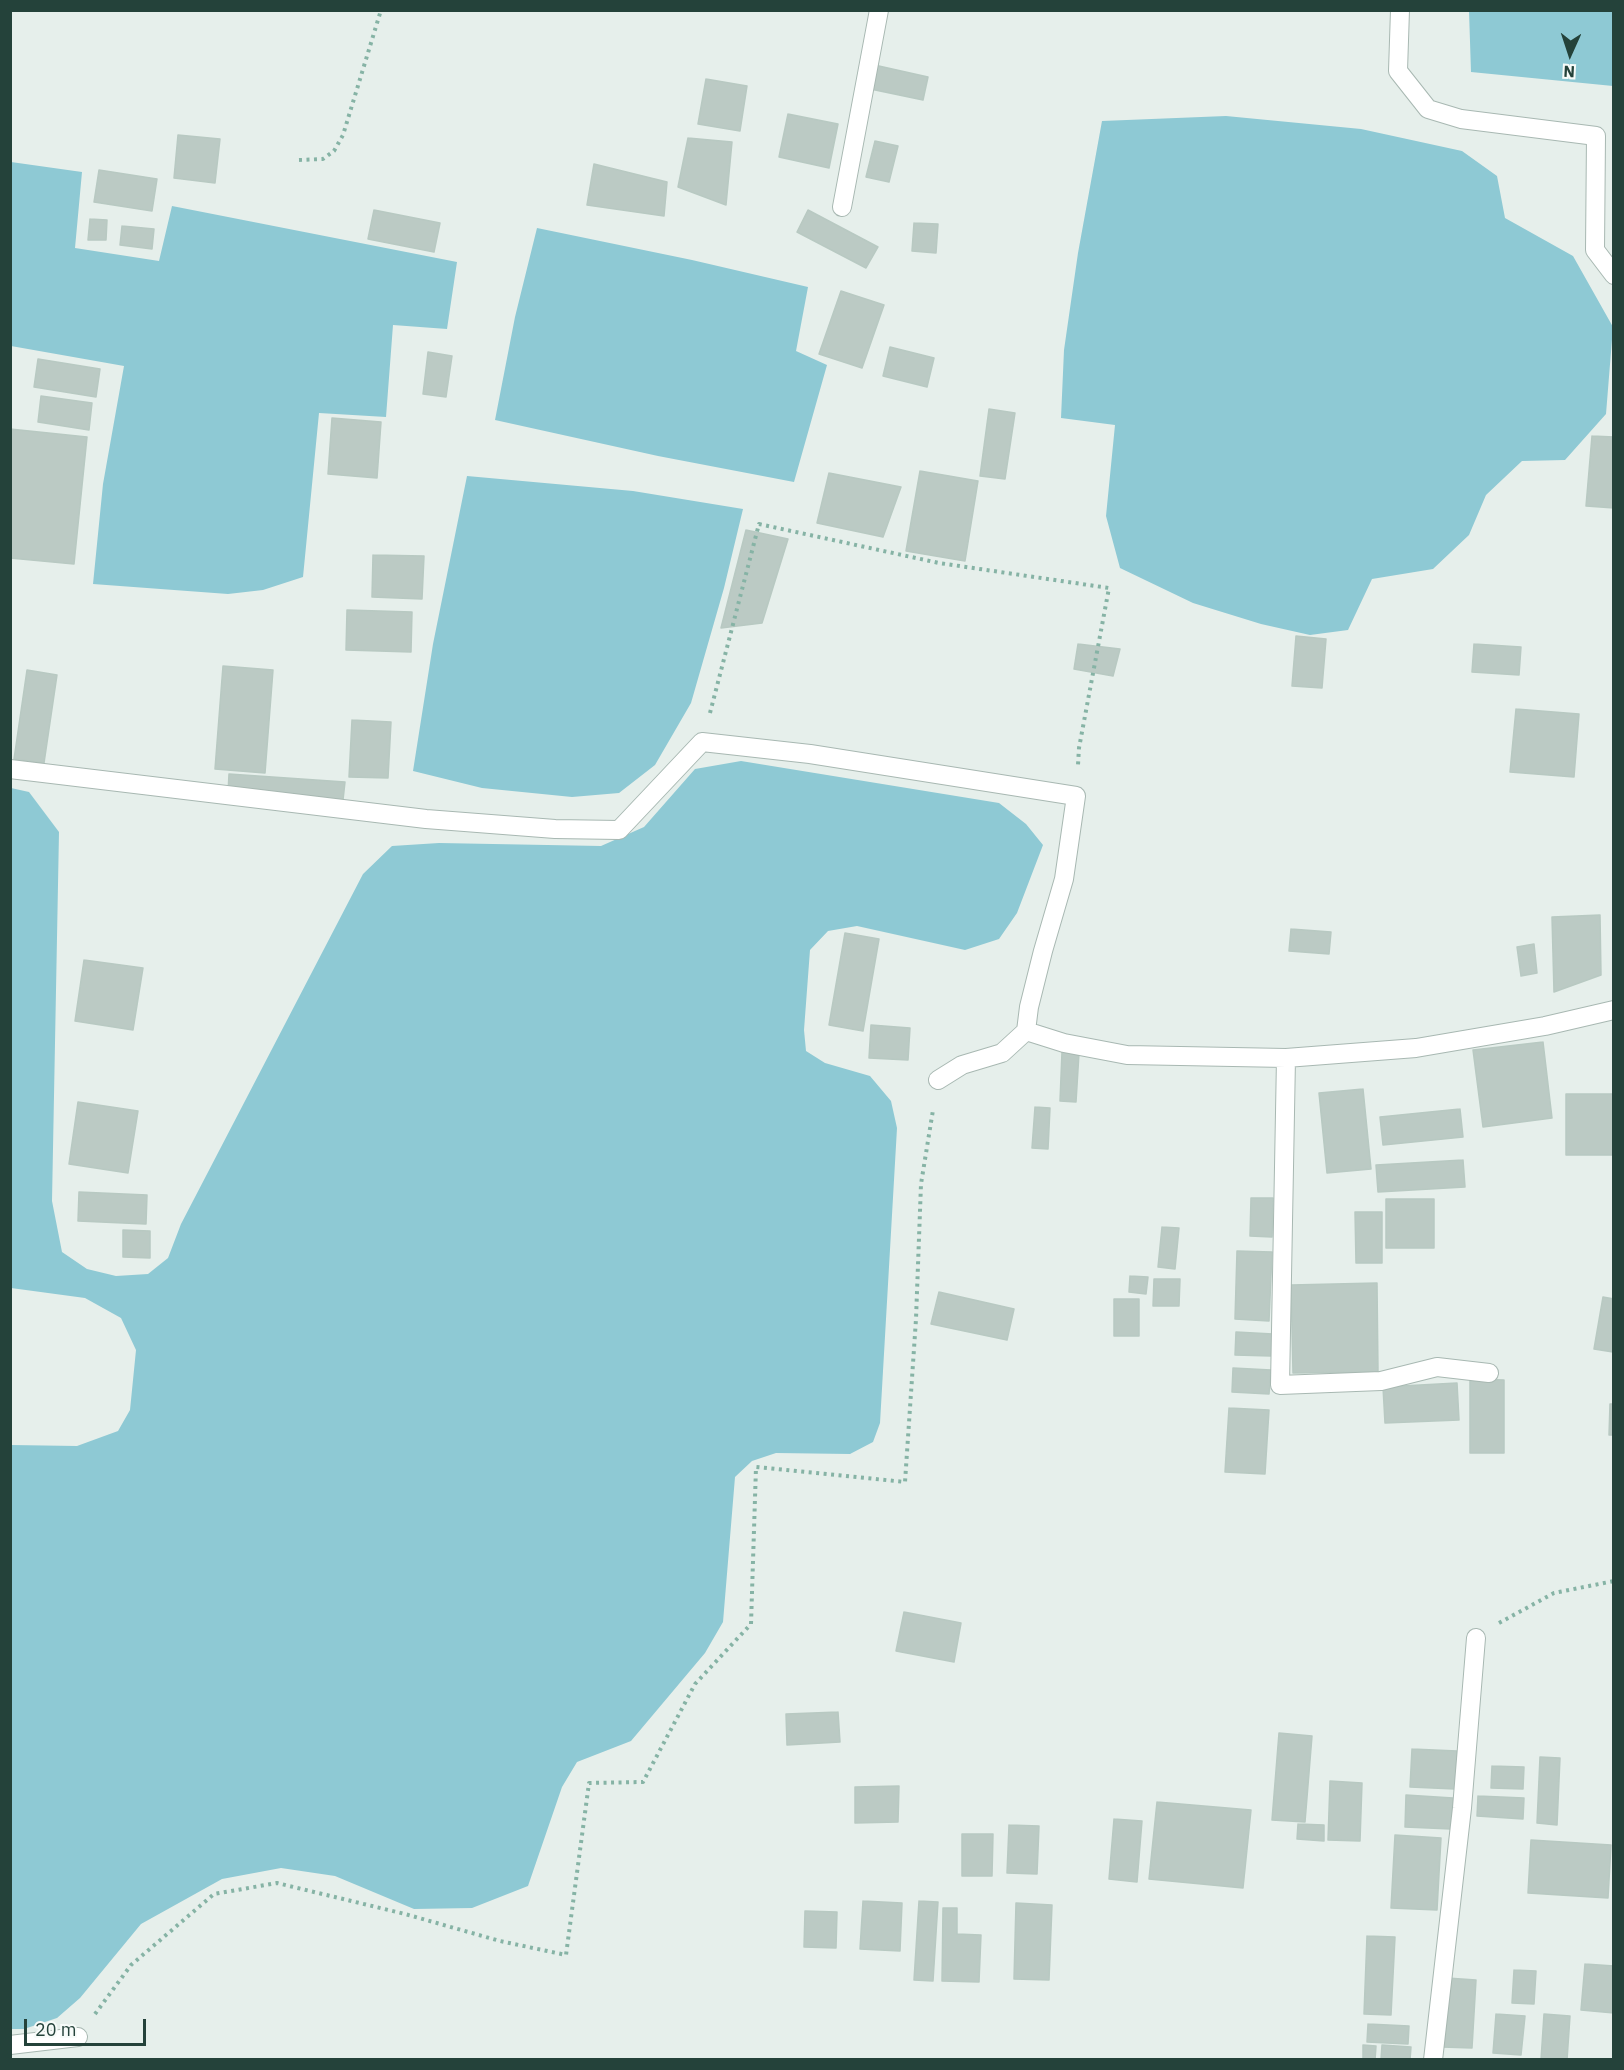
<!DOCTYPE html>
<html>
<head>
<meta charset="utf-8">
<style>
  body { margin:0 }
  #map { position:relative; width:1624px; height:2070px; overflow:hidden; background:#e6efeb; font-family:"IBM Plex Sans",sans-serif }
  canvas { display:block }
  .frame { position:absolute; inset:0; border:12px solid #24423a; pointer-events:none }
  .north { position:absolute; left:1540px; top:24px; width:60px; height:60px; -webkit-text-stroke:4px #f7fbf9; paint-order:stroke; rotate:183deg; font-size:16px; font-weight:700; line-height:24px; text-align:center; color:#24423a }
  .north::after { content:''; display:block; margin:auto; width:21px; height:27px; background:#24423a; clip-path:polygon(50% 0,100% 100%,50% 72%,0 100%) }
  .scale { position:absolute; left:24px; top:2019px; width:122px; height:27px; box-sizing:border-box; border:3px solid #24423a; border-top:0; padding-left:8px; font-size:18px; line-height:21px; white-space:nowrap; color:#24423a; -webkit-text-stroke:4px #f7fbf9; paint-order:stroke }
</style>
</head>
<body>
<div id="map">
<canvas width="1624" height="2070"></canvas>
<div class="frame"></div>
<div class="north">N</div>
<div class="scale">20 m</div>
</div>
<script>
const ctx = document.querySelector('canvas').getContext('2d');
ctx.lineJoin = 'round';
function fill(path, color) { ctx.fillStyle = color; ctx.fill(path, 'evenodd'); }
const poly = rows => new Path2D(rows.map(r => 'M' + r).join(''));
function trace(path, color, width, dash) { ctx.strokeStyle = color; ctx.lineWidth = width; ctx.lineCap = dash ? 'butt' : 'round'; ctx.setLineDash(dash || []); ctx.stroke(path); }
fill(poly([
  [1469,11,1613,11,1613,86,1471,72],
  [1226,116,1361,129,1462,151,1497,176,1505,218,1573,256,1613,327,1606,414,1565,460,1522,461,1486,495,1469,535,1433,569,1372,579,1348,630,1310,635,1261,624,1193,603,1120,568,1106,516,1115,425,1061,418,1064,350,1078,253,1102,121],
  [11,162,82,172,75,248,159,261,172,206,457,262,447,329,393,325,386,417,319,413,303,577,263,590,228,594,93,584,103,484,124,366,11,346],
  [537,228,692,260,808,287,796,351,827,365,794,482,658,456,495,420,515,317],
  [467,476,633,491,743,509,724,588,691,703,655,765,619,793,572,797,482,788,413,771,433,644],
  [741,761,999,803,1026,824,1043,845,1017,913,999,939,965,950,857,926,828,931,810,950,804,1030,806,1051,825,1063,870,1076,891,1101,897,1128,880,1423,873,1442,850,1454,776,1453,752,1461,735,1477,723,1622,705,1653,631,1741,577,1762,562,1787,528,1886,472,1908,414,1909,335,1876,281,1868,222,1879,141,1924,80,1998,57,2018,24,2029,11,2029,11,1445,77,1446,118,1431,130,1410,136,1350,121,1318,85,1298,11,1288,11,788,29,792,59,832,52,1201,62,1252,87,1269,116,1276,148,1274,168,1258,181,1224,363,874,392,846,439,843,601,846,644,827,695,769]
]), '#8ec9d4');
const building = poly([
  [861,62,928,77,923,100,856,86,861,62],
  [706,79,747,86,740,131,698,124,706,79],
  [788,114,838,124,829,168,779,157,788,114],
  [178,135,220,139,215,183,174,178,178,135],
  [688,138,732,142,726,205,678,187,688,138],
  [875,141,898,146,889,182,866,177,875,141],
  [594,164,667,182,664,216,587,205,594,164],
  [99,170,157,179,152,211,94,202,99,170],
  [374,210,440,223,434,252,368,239,374,210],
  [808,210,878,247,866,268,797,232,808,210],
  [90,219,107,220,106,240,88,240,90,219],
  [914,223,938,224,936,253,912,251,914,223],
  [122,226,154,229,152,249,120,245,122,226],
  [841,291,884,305,862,368,819,354,841,291],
  [890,347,934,358,927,387,883,376,890,347],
  [428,352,452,356,446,397,423,394,428,352],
  [38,359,100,369,96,397,34,387,38,359],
  [41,396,92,403,89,430,38,422,41,396],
  [989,409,1015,413,1005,479,980,476,989,409],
  [332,418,381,422,377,478,328,474,332,418],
  [10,429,87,437,74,564,10,558,10,429],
  [1592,436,1614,437,1614,508,1586,506,1592,436],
  [920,471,978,481,965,561,906,551,920,471],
  [829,473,901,487,883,537,817,523,829,473],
  [746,530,788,539,762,623,721,628,746,530],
  [373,555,424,556,422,599,372,597,373,555],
  [347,610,412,612,411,652,346,650,347,610],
  [1296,636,1326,639,1322,688,1292,686,1296,636],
  [1078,644,1120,649,1113,676,1074,669,1078,644],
  [1474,644,1521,647,1519,675,1472,672,1474,644],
  [223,666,273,670,265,773,215,769,223,666],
  [27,670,57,675,44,763,14,759,27,670],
  [1516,709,1579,714,1574,777,1510,772,1516,709],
  [352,720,391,722,388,778,349,777,352,720],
  [229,774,345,782,343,800,228,793,229,774],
  [1600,915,1601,975,1554,992,1552,917,1600,915],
  [1291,929,1331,932,1329,954,1289,951,1291,929],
  [845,933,879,939,863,1031,829,1025,845,933],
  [1534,944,1537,973,1521,976,1517,947,1534,944],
  [84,960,143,968,133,1030,75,1021,84,960],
  [871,1025,910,1028,908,1060,869,1058,871,1025],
  [1543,1042,1552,1118,1483,1127,1473,1050,1543,1042],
  [1062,1052,1079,1053,1076,1102,1060,1101,1062,1052],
  [1363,1089,1371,1169,1327,1173,1319,1093,1363,1089],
  [1566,1094,1614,1094,1614,1155,1566,1155,1566,1094],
  [78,1102,138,1111,128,1173,69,1164,78,1102],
  [1035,1107,1050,1108,1048,1149,1032,1148,1035,1107],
  [1460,1109,1463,1137,1383,1145,1380,1117,1460,1109],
  [1463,1160,1465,1187,1378,1192,1376,1165,1463,1160],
  [79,1192,147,1195,146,1224,78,1221,79,1192],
  [1251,1198,1273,1198,1272,1237,1250,1236,1251,1198],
  [1386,1199,1434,1199,1434,1248,1386,1248,1386,1199],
  [1355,1212,1382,1212,1382,1263,1356,1263,1355,1212],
  [1162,1227,1179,1228,1175,1269,1158,1267,1162,1227],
  [123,1230,150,1231,150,1258,123,1257,123,1230],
  [1237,1251,1272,1252,1269,1321,1235,1319,1237,1251],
  [1130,1276,1148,1277,1146,1294,1129,1292,1130,1276],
  [1154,1279,1180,1279,1179,1306,1153,1306,1154,1279],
  [1377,1283,1378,1372,1293,1373,1291,1285,1377,1283],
  [939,1292,1014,1309,1007,1340,931,1324,939,1292],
  [1603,1297,1614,1299,1613,1352,1594,1349,1603,1297],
  [1114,1299,1139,1299,1139,1336,1114,1336,1114,1299],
  [1236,1332,1273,1334,1271,1356,1235,1355,1236,1332],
  [1233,1368,1271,1370,1269,1394,1232,1392,1233,1368],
  [1470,1379,1504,1380,1504,1453,1470,1453,1470,1379],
  [1457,1383,1459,1420,1385,1423,1383,1387,1457,1383],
  [1610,1404,1614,1404,1614,1435,1609,1435,1610,1404],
  [1229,1408,1269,1410,1265,1474,1225,1472,1229,1408],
  [904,1612,961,1623,954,1662,896,1651,904,1612],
  [838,1712,840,1742,787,1745,786,1714,838,1712],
  [1279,1733,1312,1736,1305,1822,1272,1820,1279,1733],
  [1412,1749,1457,1751,1455,1789,1410,1787,1412,1749],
  [1540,1757,1560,1758,1557,1825,1537,1823,1540,1757],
  [1492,1766,1524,1767,1523,1789,1491,1788,1492,1766],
  [1330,1781,1362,1783,1360,1841,1328,1840,1330,1781],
  [899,1786,898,1822,855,1823,855,1787,899,1786],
  [1406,1795,1453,1798,1451,1829,1405,1827,1406,1795],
  [1478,1796,1524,1798,1523,1819,1477,1816,1478,1796],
  [1157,1802,1251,1810,1243,1888,1149,1879,1157,1802],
  [1114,1819,1142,1821,1137,1882,1109,1879,1114,1819],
  [1298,1824,1324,1825,1324,1841,1297,1839,1298,1824],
  [1009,1825,1039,1826,1037,1874,1007,1873,1009,1825],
  [962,1834,993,1834,992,1876,962,1876,962,1834],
  [1395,1835,1441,1838,1437,1910,1391,1908,1395,1835],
  [1531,1840,1611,1845,1608,1898,1528,1893,1531,1840],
  [863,1901,902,1903,900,1951,860,1949,863,1901],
  [919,1901,938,1902,933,1981,914,1980,919,1901],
  [1016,1903,1052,1905,1049,1980,1014,1979,1016,1903],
  [943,1908,957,1908,957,1934,981,1935,979,1982,942,1981,943,1908],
  [805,1911,837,1912,836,1948,804,1947,805,1911],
  [1367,1936,1395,1937,1391,2015,1364,2014,1367,1936],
  [1585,1964,1614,1966,1614,2013,1581,2010,1585,1964],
  [1514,1970,1536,1971,1534,2004,1512,2003,1514,1970],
  [1447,1978,1476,1980,1472,2048,1442,2047,1447,1978],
  [1496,2014,1525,2016,1521,2055,1493,2053,1496,2014],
  [1544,2014,1570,2016,1567,2060,1541,2060,1544,2014],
  [1368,2024,1409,2026,1408,2044,1367,2042,1368,2024],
  [1363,2045,1376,2046,1375,2060,1363,2060,1363,2045],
  [1382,2045,1411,2047,1410,2060,1381,2060,1382,2045]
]);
fill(building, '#bbcac4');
trace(building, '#b8c9c2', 1.5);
const minor = poly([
  [1400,10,1398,71,1428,109,1461,119,1596,136,1595,250,1614,275],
  [842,207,879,10],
  [10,769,426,819,555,829,619,830,702,742,810,754,1076,796,1064,879,1043,951,1029,1007,1026,1031,1064,1043,1127,1055,1286,1058,1416,1048,1545,1026,1614,1010],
  [1286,1058,1280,1385,1381,1381,1437,1367,1489,1373],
  [938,1080,962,1065,1002,1053,1026,1031],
  [10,2045,78,2037],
  [1433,2060,1462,1808,1476,1638]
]);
trace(minor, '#a8b8b2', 20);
trace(poly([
  [299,160,323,159,334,151,343,135,381,10],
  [710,713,759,524,939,563,1109,588,1079,748,1078,765],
  [1499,1623,1554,1593,1614,1581],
  [95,2014,131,1965,214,1894,277,1883,405,1914,500,1941,566,1955,589,1783,643,1782,695,1684,751,1624,756,1467,905,1482,916,1319,921,1184,933,1110]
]), '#86b3a5', 4, [3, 4.5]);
trace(minor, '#fff', 18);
</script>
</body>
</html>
